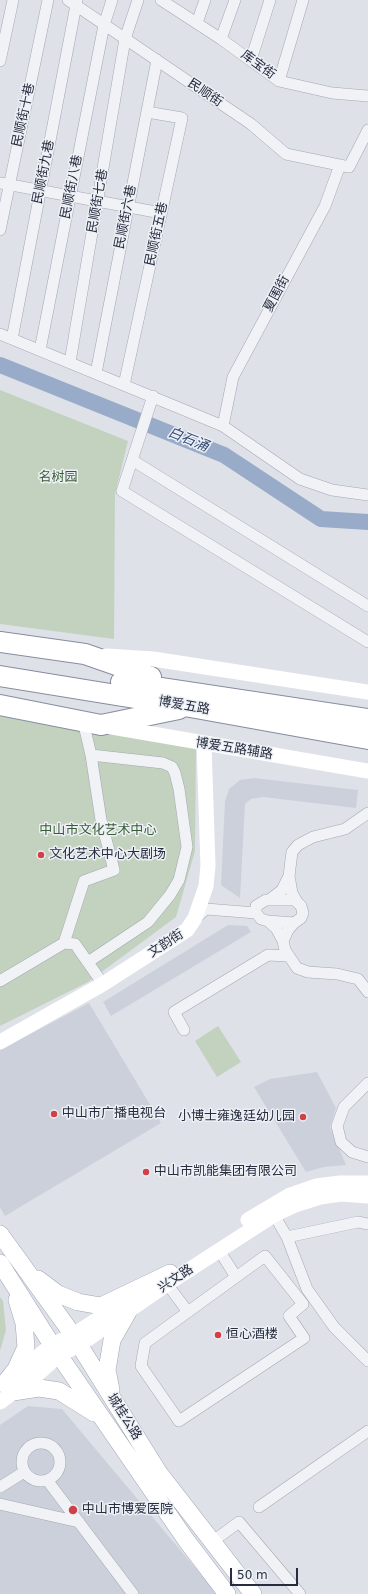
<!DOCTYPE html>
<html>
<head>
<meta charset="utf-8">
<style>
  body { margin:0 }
  #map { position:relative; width:368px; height:1594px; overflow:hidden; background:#dee1e8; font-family:"DejaVu Sans",sans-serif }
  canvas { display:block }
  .scale { position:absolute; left:230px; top:1568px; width:68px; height:18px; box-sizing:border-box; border:2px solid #272d3f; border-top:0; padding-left:5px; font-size:12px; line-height:14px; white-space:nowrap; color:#272d3f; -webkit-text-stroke:3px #edf0f5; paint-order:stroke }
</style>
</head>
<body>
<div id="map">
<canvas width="368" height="1594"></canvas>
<div class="scale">50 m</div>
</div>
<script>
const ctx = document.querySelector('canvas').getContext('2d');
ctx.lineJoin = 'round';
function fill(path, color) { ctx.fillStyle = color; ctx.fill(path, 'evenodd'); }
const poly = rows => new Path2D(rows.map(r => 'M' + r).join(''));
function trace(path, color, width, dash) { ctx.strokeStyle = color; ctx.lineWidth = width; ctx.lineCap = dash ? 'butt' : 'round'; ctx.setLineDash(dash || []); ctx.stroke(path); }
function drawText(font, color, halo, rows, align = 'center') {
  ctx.font = font + ' "DejaVu Sans","Noto Sans SC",sans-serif'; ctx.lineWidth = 3; ctx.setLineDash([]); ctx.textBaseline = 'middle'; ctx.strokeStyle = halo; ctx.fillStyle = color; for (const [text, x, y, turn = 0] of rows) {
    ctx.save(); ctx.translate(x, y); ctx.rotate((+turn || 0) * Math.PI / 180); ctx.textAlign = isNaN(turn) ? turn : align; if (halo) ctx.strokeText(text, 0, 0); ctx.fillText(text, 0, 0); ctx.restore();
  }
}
fill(poly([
  [254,778,358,790,356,808,263,797,251,799,245,804,240,898,221,885,225,801,229,789,240,780],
  [228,925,247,926,251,932,111,1016,103,1002],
  [89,1003,161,1123,5,1216,0,1207,0,1050],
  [317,1072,336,1108,330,1127,346,1165,324,1167,306,1172,254,1087,270,1079],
  [28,1406,62,1409,217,1594,0,1594,0,1425]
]), '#ccd0da');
fill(poly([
  [0,390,128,441,115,494,114,639,0,624],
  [0,714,196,748,195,851,176,917,88,982,0,1026],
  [218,1026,241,1062,217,1077,195,1041],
  [0,1297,3,1301,6,1330,0,1351]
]), '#c2d2bf');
trace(poly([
  [0,365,224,455,321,519,368,522]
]), '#98abc9', 16);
const street = poly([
  [68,0,251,124,286,154,349,167,368,130],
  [161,0,221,39,279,81,332,93,368,96],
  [197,23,205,0],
  [221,39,235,0],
  [251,60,270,0],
  [0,61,13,0],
  [279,81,303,0],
  [0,183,161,213],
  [0,230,48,0],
  [0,334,223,426,300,479,332,490,368,495],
  [12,339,77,0],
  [40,350,104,25,112,0],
  [70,362,125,39,138,0],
  [96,373,157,60],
  [124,385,182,118,147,112],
  [153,396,122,491,368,642],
  [223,426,233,377,325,206,340,165],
  [132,460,368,606],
  [289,876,292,852,298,845,313,837,345,829,368,813],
  [269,900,282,890,289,876,292,893,297,902],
  [196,918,206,909,256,913,261,919,268,921,294,923,301,918,303,913,301,906,295,900,266,900,256,906,256,913],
  [268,921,276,928,283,941,288,930,294,923],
  [283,941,285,950,297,968,308,972,337,974,358,979,368,992],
  [64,943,84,881,114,870,101,820,91,755,83,721],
  [88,962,148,922,170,895,179,880,187,847,179,789,175,773,172,767,163,763,91,755],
  [0,981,64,943,75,944,103,984],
  [184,1030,174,1012,268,955,288,956],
  [368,1083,344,1107,337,1126,341,1142,352,1152,368,1157],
  [274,1215,287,1237,358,1222,368,1224],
  [287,1237,307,1289,334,1327,368,1361],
  [219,1250,236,1277],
  [265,1256,303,1304,289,1316,304,1338,179,1421,141,1366,145,1343,265,1256],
  [167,1284,188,1312],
  '22 1462a19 19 0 1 1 38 0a19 19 0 1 1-38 0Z',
  [47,1480,133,1594],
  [0,1487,24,1472],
  [0,1504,79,1522],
  [259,1507,368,1431],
  [212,1542,239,1522,300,1594]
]);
const primary = poly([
  [0,1234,73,1335,159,1473,253,1594],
  [0,1263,52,1345,186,1540,227,1594],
  [38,1279,58,1294,78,1302,101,1306,170,1273],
  [4,1384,16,1369,26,1347,24,1323,17,1300],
  [111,1390,107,1370,112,1340,129,1310],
  [13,1392,39,1388,59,1391,94,1413]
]);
const highway = poly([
  [0,642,85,654,151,677],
  [0,676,190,707,368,739],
  [121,682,368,719],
  [0,705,101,725,179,709]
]);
trace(street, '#a3a7b2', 12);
trace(primary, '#9da4b4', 18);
trace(highway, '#858d9f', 22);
trace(street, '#f1f2f6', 11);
trace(poly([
  [106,656,153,659,368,692],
  [106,726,368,771],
  [0,1042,103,984,187,930,195,918,206,886,208,866,204,744],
  [248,1220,290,1195,316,1186,340,1183,368,1183],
  [12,1377,52,1345,73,1335,123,1303],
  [0,1402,38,1374,59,1355,79,1345,167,1284,274,1215,295,1205,320,1197,341,1194,368,1196]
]), '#fff', 15);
trace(primary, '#fff', 17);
trace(highway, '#fff', 20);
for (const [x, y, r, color] of [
  [41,855,4,"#d04047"],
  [54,1114,4,"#d04047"],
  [303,1117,4,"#d04047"],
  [146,1172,4,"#d04047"],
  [218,1335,4,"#d04047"],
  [73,1510,5,"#d04047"]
]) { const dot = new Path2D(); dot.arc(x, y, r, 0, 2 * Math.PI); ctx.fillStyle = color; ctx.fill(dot); trace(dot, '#edf0f5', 1.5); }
drawText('13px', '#272d3f', '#edf0f5', [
  ["库宝街",258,65,36],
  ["民顺街",205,93,34],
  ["民顺街十巷",24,115,-78],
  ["民顺街九巷",44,172,-79],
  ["民顺街八巷",72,187,-79],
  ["民顺街七巷",98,201,-80],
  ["民顺街六巷",126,217,-79],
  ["民顺街五巷",157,234,-78],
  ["夏围街",277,294,-62],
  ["博爱五路",184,706,10],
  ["博爱五路辅路",234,749,9],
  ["文韵街",166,944,-33],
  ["兴文路",176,1279,-34],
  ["城桂公路",124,1417,58]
]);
drawText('13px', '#375b34', '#edf0f5', [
  ["名树园",58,478],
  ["中山市文化艺术中心",98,831]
]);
drawText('13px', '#272d3f', '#edf0f5', [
  ["文化艺术中心大剧场",49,855],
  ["中山市广播电视台",62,1114],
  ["小博士雍逸廷幼儿园",295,1117,"right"],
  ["中山市凯能集团有限公司",154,1172],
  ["恒心酒楼",226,1335],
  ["中山市博爱医院",82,1510]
], 'left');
drawText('italic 14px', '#314873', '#edf0f5', [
  ["白石涌",188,440,22]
]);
</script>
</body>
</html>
